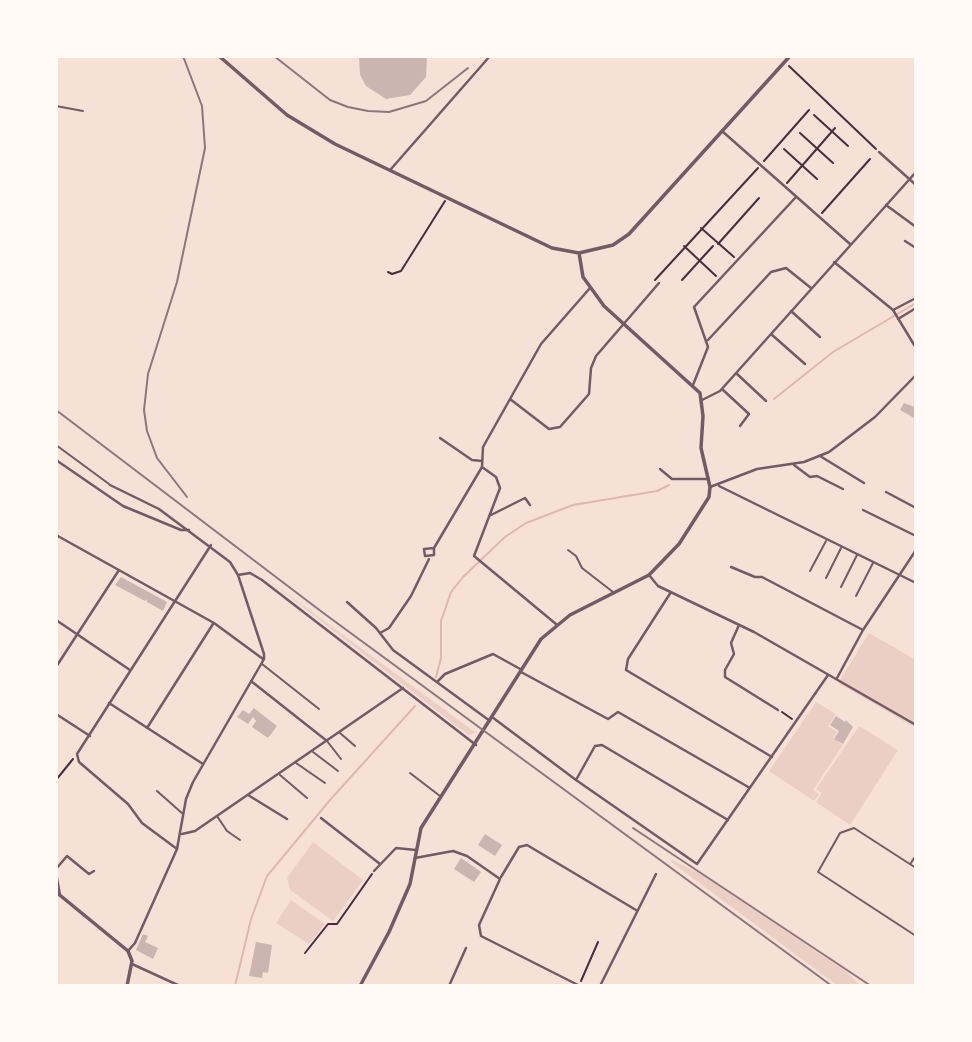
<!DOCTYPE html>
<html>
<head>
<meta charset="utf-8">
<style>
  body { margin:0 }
  #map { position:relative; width:972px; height:1042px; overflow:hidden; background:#f7e1d7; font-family:"Open Sans",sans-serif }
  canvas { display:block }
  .frame { position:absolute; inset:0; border:58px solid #fffaf5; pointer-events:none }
</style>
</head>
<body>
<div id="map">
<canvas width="972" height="1042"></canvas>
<div class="frame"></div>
</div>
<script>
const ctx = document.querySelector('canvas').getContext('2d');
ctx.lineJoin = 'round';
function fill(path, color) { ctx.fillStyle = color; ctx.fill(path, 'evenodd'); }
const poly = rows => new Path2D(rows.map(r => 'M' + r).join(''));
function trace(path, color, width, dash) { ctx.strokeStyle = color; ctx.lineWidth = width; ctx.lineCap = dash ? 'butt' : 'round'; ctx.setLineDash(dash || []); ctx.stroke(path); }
fill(poly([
  [259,573,472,730,477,732,469,735,455,725],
  [869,633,916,660,916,728,838,683],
  [816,702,836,714,828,726,837,732,833,738,843,745,813,790,819,794,814,801,769,771],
  [859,726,898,750,850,825,816,802,822,793,816,789],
  [313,842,363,880,333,921,290,890,287,878],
  [672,860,697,872,847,972,860,986,838,986,671,862],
  [291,900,325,924,309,944,276,923]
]), '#ebcfc5');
trace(poly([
  [774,399,833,352,916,303],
  [436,677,441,658,441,621,451,592,463,577,505,537,526,523,573,505,657,491,669,485],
  [235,986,251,919,267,876,330,800,415,706]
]), '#dcb8b0', 2);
fill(poly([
  [359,56,427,56,426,77,410,95,386,99,366,86,360,75],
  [904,403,915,407,916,419,900,410],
  [121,577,167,602,163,611,147,602,146,599,145,601,115,585],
  [254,708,277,726,268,738,252,727,256,721,253,717,248,724,237,717,243,710,249,714],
  [836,716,845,722,846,720,853,727,843,744,834,739,839,731,830,725],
  [485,834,502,845,495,856,478,845],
  [461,858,481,872,474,882,454,869],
  [143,934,148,936,145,942,158,948,153,959,136,950],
  [256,942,272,945,268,973,263,972,262,978,249,976]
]), '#ccb4b1');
trace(poly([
  [789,66,876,149],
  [814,115,848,146],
  [800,133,833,163],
  [784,149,817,179],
  [764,161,809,110],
  [787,183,835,128],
  [822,213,870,159],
  [701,228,734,257],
  [718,244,759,198],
  [684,246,716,276],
  [388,272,392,274,401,271,445,201],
  [655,280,758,168],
  [682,280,713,246],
  [782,712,792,719],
  [56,780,73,759],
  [305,953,328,924,337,924,372,874],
  [581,981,598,942]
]), '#4a2c40', 2);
trace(poly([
  [56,106,83,111],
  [56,445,109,484],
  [568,550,576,556,582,568,613,592],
  [810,571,826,541],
  [826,578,841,548],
  [841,587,857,555],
  [856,596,873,563],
  [262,664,319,709],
  [340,733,355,746],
  [327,741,341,759],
  [313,752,338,771],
  [296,763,325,783],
  [410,773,440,796],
  [280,775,307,798],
  [157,791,183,814],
  [217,816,227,831,240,840],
  [911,863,916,855],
  [916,868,854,828,840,833,818,872,916,936]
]), '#755966', 2);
trace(poly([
  [722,131,850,244],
  [879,152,916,185],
  [391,169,490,56],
  [886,205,916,227],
  [905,241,916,248],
  [834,262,893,310,916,348],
  [893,310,916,298],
  [791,311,820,337],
  [898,319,916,308],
  [771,334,805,364],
  [708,340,771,272,786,268,811,288],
  [736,373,766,401],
  [693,385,708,347,694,307,796,197],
  [722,389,749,414,740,426],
  [510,399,549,429,560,427,589,394,591,368,596,356,659,283],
  [702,400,720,391,916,172],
  [440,438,472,460,482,461],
  [820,456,864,483],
  [56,460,123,506,181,530,189,530],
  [794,465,810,477,817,476,843,489],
  [660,469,672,479,709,479],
  [110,485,159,509,230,562,238,575,264,654,264,659,193,782,186,799,177,849,135,943,128,951],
  [719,486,916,583],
  [710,487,757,469,804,462,829,452,875,417,916,375],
  [886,492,916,508],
  [863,510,916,536],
  [489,516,525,498,530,505],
  [56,535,214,623,263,659],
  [434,548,424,549,425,556,434,555,434,548,482,467],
  [731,567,755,577,762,577,863,630],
  [238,575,250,573,262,580,476,745],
  [649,575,658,586,754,632,916,725],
  [671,592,628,659,626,670,772,757],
  [347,602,376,628,393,650,490,721],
  [56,620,130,670],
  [556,624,474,556,500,488,496,477,482,467,483,447,541,344,590,288],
  [739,625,731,643,734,654,725,670,725,677,778,710],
  [380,633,389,628,411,596,429,559],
  [56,667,119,570],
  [521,672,608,719,618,712,750,788],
  [837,678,863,630,916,550],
  [251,681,327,741],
  [437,682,445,674,493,654,522,670],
  [109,703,203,764],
  [56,714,90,736],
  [492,717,576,780,697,864,828,675],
  [147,728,213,624],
  [576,780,595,746,602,745,728,820],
  [248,795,287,819],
  [321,818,380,864],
  [182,834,195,831,403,688],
  [177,849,142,823,128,804,79,762,77,754,211,545],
  [415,858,453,851,467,856,500,879,479,925,481,936,580,986],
  [56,869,67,856,89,874,94,871],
  [374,871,396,848,416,850],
  [56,873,60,895],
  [501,877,519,847,527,845,636,910],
  [132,964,180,986],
  [449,986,466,948],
  [600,986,656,874]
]), '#755966', 2.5);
trace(poly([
  [219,56,287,115,335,144,552,248,579,253,613,245,629,234,790,56],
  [56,892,128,951,132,961,127,986],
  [360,986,389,932,410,884,421,828,541,639,570,615,649,575,679,544,709,497,710,487,701,448,703,416,700,393,604,306,583,277,579,253]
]), '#755966', 3.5);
trace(poly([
  [183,56,202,106,205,148,177,282,148,374,144,410,147,431,157,458,187,497],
  [274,56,330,100,348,107,368,111,389,112,426,101,468,68],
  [56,410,322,612,832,986],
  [633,828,871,986]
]), '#8f747c', 2);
</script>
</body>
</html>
